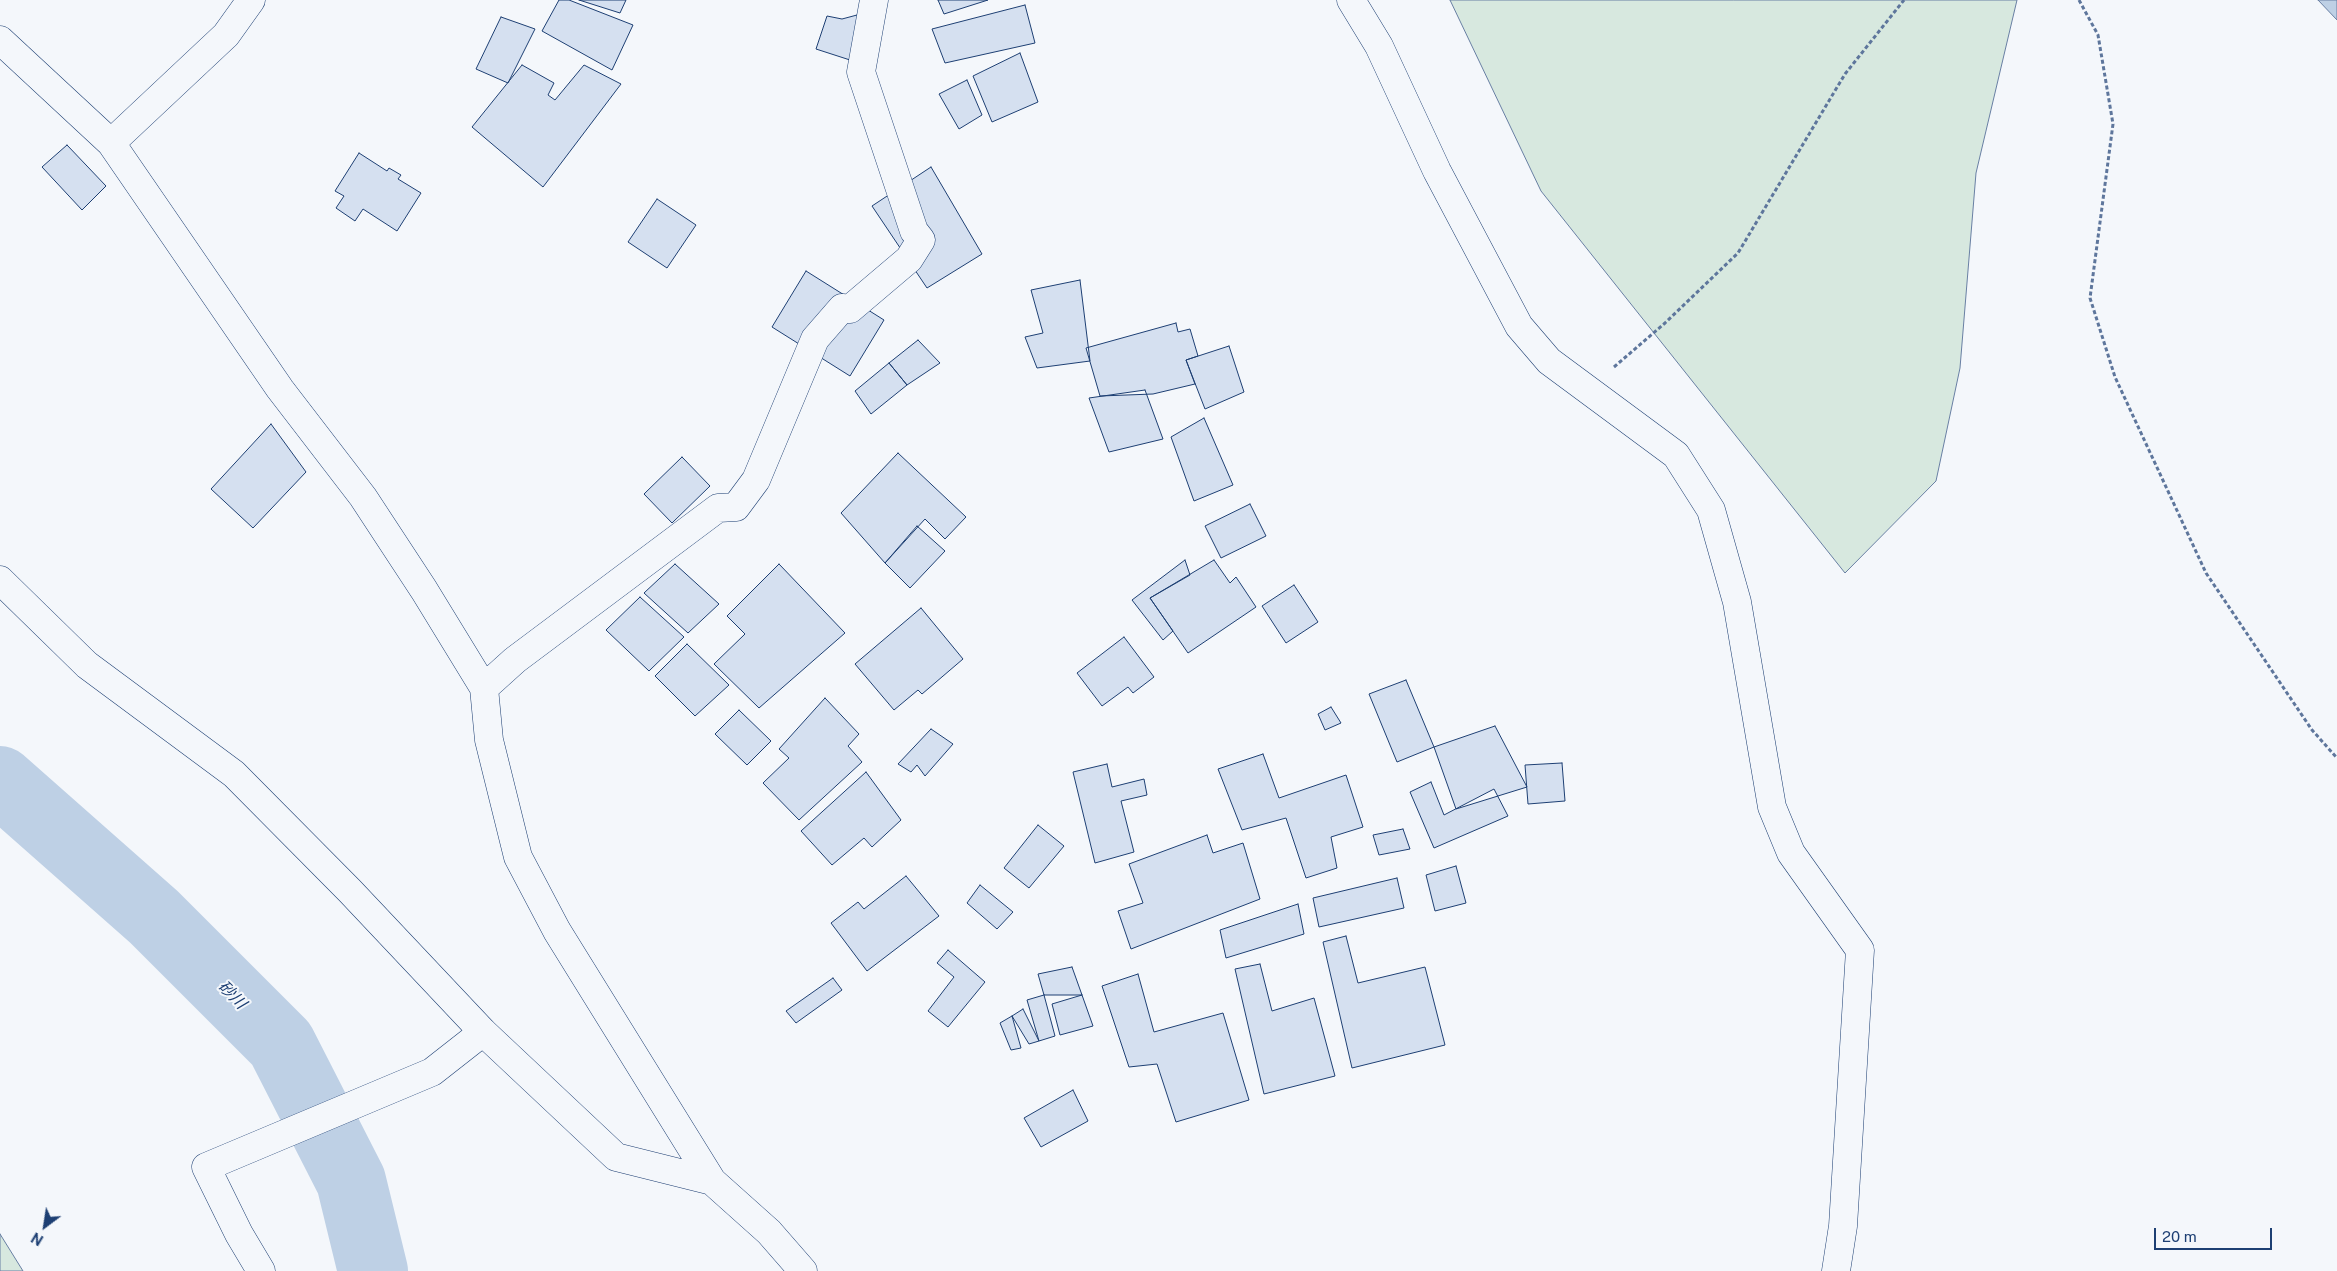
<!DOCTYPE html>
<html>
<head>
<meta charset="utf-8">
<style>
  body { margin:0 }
  #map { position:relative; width:2337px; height:1271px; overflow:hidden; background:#f4f7fb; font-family:"Public Sans",sans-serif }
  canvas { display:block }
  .north { position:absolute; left:20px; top:1201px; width:50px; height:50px; -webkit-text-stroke:4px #f4f7fb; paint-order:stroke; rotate:211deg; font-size:14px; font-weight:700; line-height:20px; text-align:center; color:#1d3f73 }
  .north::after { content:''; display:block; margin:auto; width:18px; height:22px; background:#1d3f73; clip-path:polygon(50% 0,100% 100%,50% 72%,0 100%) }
  .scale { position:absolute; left:2154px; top:1228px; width:118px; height:22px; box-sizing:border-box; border:2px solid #1d3f73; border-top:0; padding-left:6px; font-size:15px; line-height:18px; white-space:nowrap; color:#1d3f73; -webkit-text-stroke:4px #f4f7fb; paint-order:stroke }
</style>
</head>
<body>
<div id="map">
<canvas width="2337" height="1271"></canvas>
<div class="north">N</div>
<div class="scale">20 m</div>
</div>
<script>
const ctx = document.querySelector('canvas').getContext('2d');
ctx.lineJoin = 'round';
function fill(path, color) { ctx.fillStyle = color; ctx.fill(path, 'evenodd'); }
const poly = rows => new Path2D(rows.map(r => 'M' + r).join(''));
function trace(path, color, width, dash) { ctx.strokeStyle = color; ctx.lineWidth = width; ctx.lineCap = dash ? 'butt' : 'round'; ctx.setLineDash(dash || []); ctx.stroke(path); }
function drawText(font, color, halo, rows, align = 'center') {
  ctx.font = font + ' "Public Sans","Noto Sans JP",sans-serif'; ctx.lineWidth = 4; ctx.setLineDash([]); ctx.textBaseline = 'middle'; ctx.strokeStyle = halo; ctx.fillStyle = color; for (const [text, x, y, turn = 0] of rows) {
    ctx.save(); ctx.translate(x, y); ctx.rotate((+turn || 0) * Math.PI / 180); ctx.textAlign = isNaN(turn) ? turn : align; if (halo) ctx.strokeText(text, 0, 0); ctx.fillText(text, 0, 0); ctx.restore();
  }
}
const green = poly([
  [1450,0,2017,0,1976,173,1960,368,1936,481,1845,573,1541,191,1450,0],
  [0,1234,23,1271,0,1271,0,1234]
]);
fill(green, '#d7e8df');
trace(green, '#687fa3', 1);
const water = poly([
  [2318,0,2337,0,2337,20,2318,0]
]);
fill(water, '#bed0e5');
trace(water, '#687fa3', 1);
trace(poly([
  [0,781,154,917,281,1044,351,1181,373,1271]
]), '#bed0e5', 70);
const building = poly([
  [559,0,569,0,633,25,612,70,542,31,559,0],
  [579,0,626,0,620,13,579,0],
  [938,0,988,0,944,14,938,0],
  [1025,5,1035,43,945,63,932,29,1025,5],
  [872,11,850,60,816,49,827,16,842,19,872,11],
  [501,17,535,29,508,83,476,69,501,17],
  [1020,53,1038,102,992,122,973,76,1020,53],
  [522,65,554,83,548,95,555,100,584,65,621,84,543,187,472,127,522,65],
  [967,80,982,115,959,129,939,94,967,80],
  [67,145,106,186,82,210,42,167,67,145],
  [359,153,387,171,389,168,401,175,398,179,421,193,397,231,363,209,355,221,336,208,344,196,335,191,359,153],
  [931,167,982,254,927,288,872,206,931,167],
  [657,199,696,225,667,268,628,242,657,199],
  [806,271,884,320,850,376,772,327,806,271],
  [1080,280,1090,361,1037,368,1025,337,1043,333,1031,290,1080,280],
  [1176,323,1178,332,1190,329,1198,356,1186,360,1195,384,1153,394,1100,396,1086,348,1176,323],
  [918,340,940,363,907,385,889,363,918,340],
  [1229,346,1244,392,1205,409,1186,360,1229,346],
  [889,363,907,385,871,414,855,391,889,363],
  [1145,390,1163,439,1109,452,1089,398,1145,390],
  [1204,418,1233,485,1194,501,1171,437,1204,418],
  [271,424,306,472,253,528,211,489,271,424],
  [898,453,966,517,945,539,925,519,885,563,841,513,898,453],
  [682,457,710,486,672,523,644,494,682,457],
  [1250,504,1266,536,1221,558,1205,526,1250,504],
  [917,526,945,551,910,588,885,563,917,526],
  [1185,560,1190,575,1150,598,1173,631,1163,640,1132,600,1185,560],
  [1214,560,1230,583,1236,577,1256,607,1188,653,1150,598,1214,560],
  [675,564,719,604,688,633,644,593,675,564],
  [779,564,845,633,759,708,714,664,745,634,727,616,779,564],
  [1294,585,1318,622,1286,643,1262,606,1294,585],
  [640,597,684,637,649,671,606,630,640,597],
  [921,608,963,659,922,694,918,690,894,710,855,664,921,608],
  [1124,637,1154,677,1133,693,1128,687,1102,706,1077,673,1124,637],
  [687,644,729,685,695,716,655,676,687,644],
  [1406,680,1434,747,1397,762,1369,694,1406,680],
  [825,698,859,734,848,746,862,762,799,820,763,783,789,758,779,749,825,698],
  [1331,707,1341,723,1325,730,1318,714,1331,707],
  [739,710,771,741,747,765,715,734,739,710],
  [1495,726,1527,787,1456,809,1434,747,1495,726],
  [931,729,953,744,925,776,917,765,911,772,898,764,931,729],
  [1263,754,1279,798,1346,775,1363,827,1331,837,1337,868,1306,878,1286,818,1242,830,1218,769,1263,754],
  [1562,763,1565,801,1528,804,1525,765,1562,763],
  [1107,764,1112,787,1144,779,1147,795,1121,801,1134,852,1095,863,1073,772,1107,764],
  [866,772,901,820,872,847,864,838,832,865,801,831,866,772],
  [1431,782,1444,815,1494,789,1508,816,1434,848,1410,792,1431,782],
  [1038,825,1064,846,1029,888,1004,868,1038,825],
  [1403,829,1410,849,1379,855,1373,835,1403,829],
  [1207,835,1213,853,1243,843,1260,899,1131,949,1118,911,1143,903,1129,864,1207,835],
  [1456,866,1466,903,1435,911,1426,875,1456,866],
  [906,876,939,916,867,971,831,923,858,902,864,909,906,876],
  [1397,878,1404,908,1319,927,1313,898,1397,878],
  [980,885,1013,912,997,929,967,903,980,885],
  [1298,904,1304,934,1226,958,1220,930,1298,904],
  [1346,936,1358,983,1425,967,1445,1045,1352,1068,1323,942,1346,936],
  [948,950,985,982,948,1027,928,1011,954,977,937,963,948,950],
  [1260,964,1272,1011,1314,998,1335,1076,1264,1094,1235,969,1260,964],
  [1072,967,1082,995,1044,995,1038,974,1072,967],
  [1138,974,1154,1032,1223,1013,1249,1100,1176,1122,1157,1064,1129,1067,1102,986,1138,974],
  [833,978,842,990,796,1023,786,1011,833,978],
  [1044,995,1055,1036,1039,1041,1027,1000,1044,995],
  [1082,995,1093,1026,1060,1035,1052,1004,1082,995],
  [1023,1009,1039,1041,1029,1044,1012,1016,1023,1009],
  [1012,1016,1021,1048,1011,1050,1000,1023,1012,1016],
  [1073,1090,1088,1121,1041,1147,1024,1118,1073,1090]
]);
fill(building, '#d5e0f0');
trace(building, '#1d3f73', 1);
const minor = poly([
  [1351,0,1379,46,1437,171,1519,326,1549,361,1676,455,1711,510,1737,602,1772,807,1791,853,1860,950,1843,1226,1836,1271],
  [0,40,111,143,280,389,363,497,424,590,484,688,489,740,518,857,557,931,712,1181,769,1232,803,1271],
  [111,143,226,35,251,0],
  [0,580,87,665,234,774,350,891,483,1032,616,1157,712,1181],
  [484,688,515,660,718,508,736,507,756,480,815,339,842,308,850,309,909,259,921,240,914,231,861,72,874,0],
  [261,1271,239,1234,206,1167,432,1072,483,1032]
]);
trace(minor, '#1d3f73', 29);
trace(poly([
  [2079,0,2098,35,2113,124,2090,298,2115,377,2206,573,2312,730,2337,758],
  [1614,367,1665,323,1738,253,1845,74,1904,0]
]), '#5e769c', 3, [4, 2.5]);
trace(minor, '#f4f7fb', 28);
drawText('italic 16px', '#1d3f73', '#f4f7fb', [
  ["砂川",232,995,45]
]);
</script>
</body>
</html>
